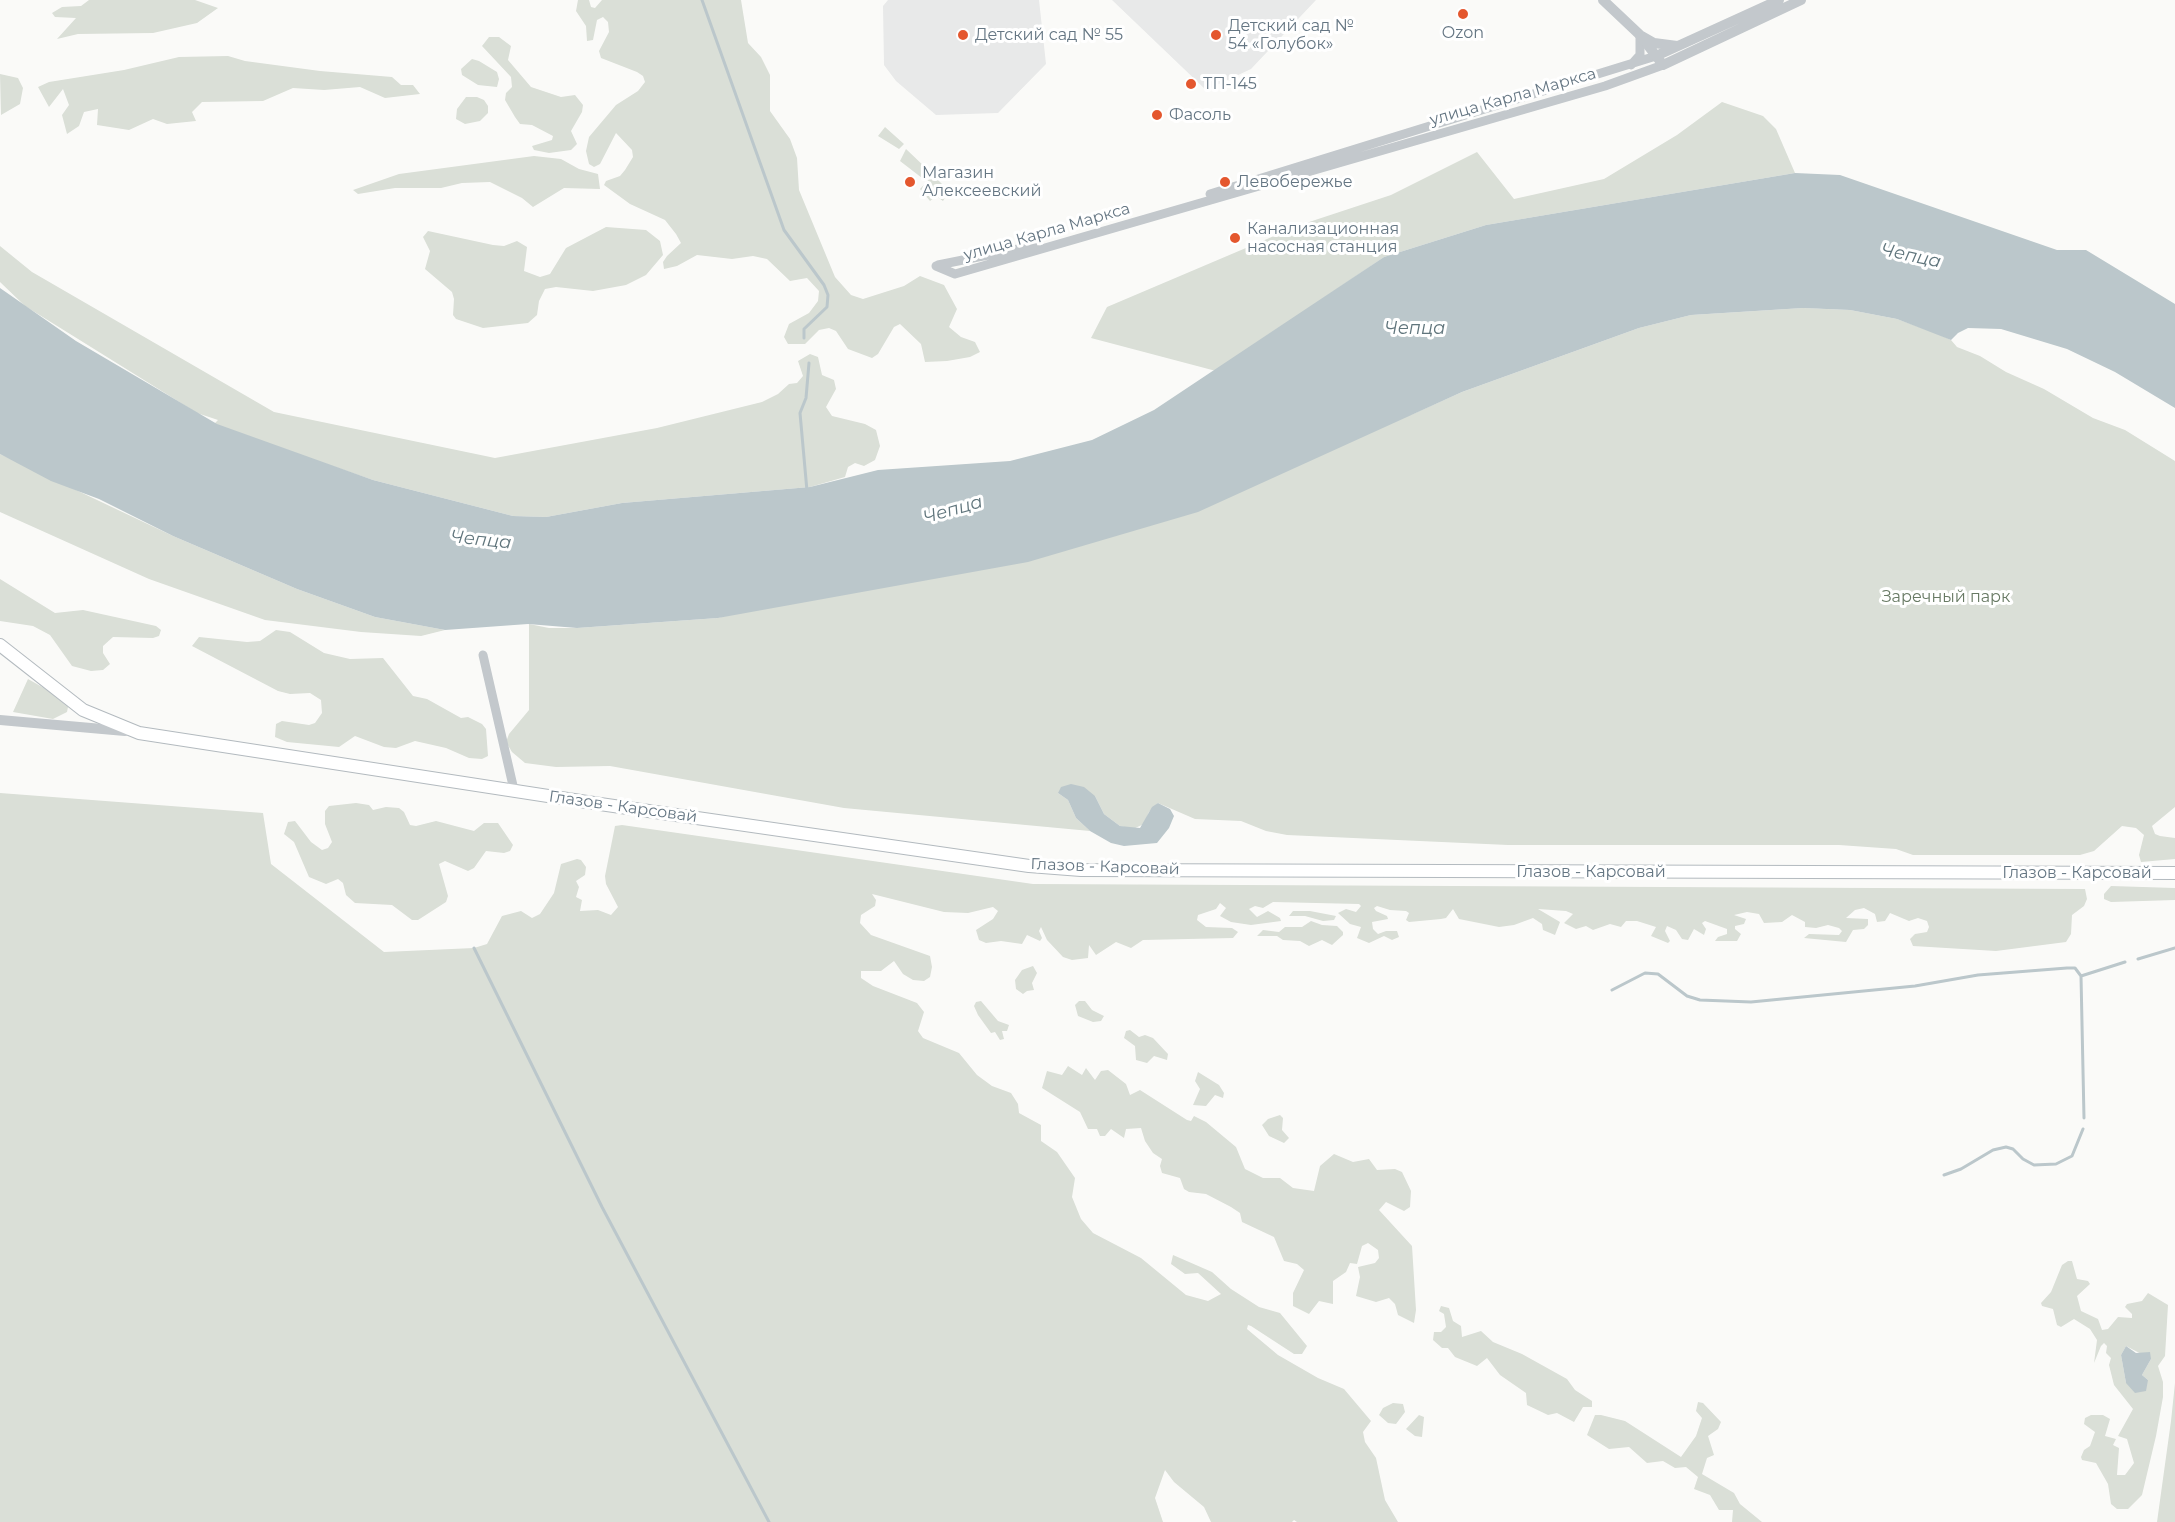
<!DOCTYPE html>
<html>
<head>
<meta charset="utf-8">
<style>
  body { margin:0 }
  canvas { display:block; background:#fafaf8 }
</style>
</head>
<body>
<canvas width="2175" height="1522"></canvas>
<script>
const ctx = document.querySelector('canvas').getContext('2d');
ctx.lineJoin = 'round';
function fill(path, color) { ctx.fillStyle = color; ctx.fill(path, 'evenodd'); }
const poly = rows => new Path2D(rows.map(r => 'M' + r).join(''));
function trace(path, color, width, dash) { ctx.strokeStyle = color; ctx.lineWidth = width; ctx.lineCap = dash ? 'butt' : 'round'; ctx.setLineDash(dash || []); ctx.stroke(path); }
function drawText(font, color, halo, rows, align = 'center') {
  ctx.font = font + ' Montserrat,sans-serif'; ctx.lineWidth = 6; ctx.setLineDash([]); ctx.textBaseline = 'middle'; ctx.strokeStyle = halo; ctx.fillStyle = color; for (const [text, x, y, turn = 0] of rows) {
    ctx.save(); ctx.translate(x, y); ctx.rotate((+turn || 0) * Math.PI / 180); ctx.textAlign = isNaN(turn) ? turn : align; if (halo) ctx.strokeText(text, 0, 0); ctx.fillText(text, 0, 0); ctx.restore();
  }
}
fill(poly([
  [888,0,1039,0,1046,64,998,113,936,115,896,81,884,65,883,6],
  [1112,0,1316,0,1251,69,1206,90]
]), '#e8e9e9');
fill(poly([
  [89,0,195,0,218,8,197,23,153,33,78,34,57,39,76,18,55,17,52,13,62,7,81,6],
  [578,0,589,0,591,7,595,8,602,0,741,0,748,43,761,57,770,75,770,111,790,139,797,158,799,190,835,277,851,295,863,299,904,286,920,276,944,285,957,309,949,327,961,337,975,342,980,352,970,357,947,361,925,362,921,344,900,324,894,327,878,354,872,358,848,349,836,331,829,328,819,330,805,344,788,344,784,337,789,324,809,313,818,301,819,291,807,278,790,281,767,259,753,256,732,259,697,255,677,266,664,269,663,262,667,256,681,243,676,234,665,220,630,204,604,185,606,181,620,176,625,170,633,157,632,150,616,133,600,164,594,167,589,164,586,151,589,137,616,105,638,91,645,82,643,76,637,72,601,58,599,51,609,32,608,22,603,17,597,20,593,40,587,41,586,26,576,11],
  [489,37,499,37,511,46,508,60,531,87,561,97,575,95,583,105,582,112,571,131,577,144,571,150,549,153,534,150,532,146,552,140,553,136,532,125,520,124,515,117,505,100,506,93,512,87,511,77,482,46],
  [228,56,245,61,320,71,392,77,401,85,413,85,420,94,385,98,360,87,324,90,293,88,263,101,202,102,192,112,196,121,167,124,153,119,129,130,97,125,98,109,84,112,79,126,67,134,62,115,69,105,63,89,49,107,38,87,49,82,124,70,179,57],
  [472,59,479,61,497,72,499,79,497,87,478,85,462,75,461,69],
  [0,74,18,78,23,88,20,104,1,115],
  [466,97,477,97,484,100,488,106,488,113,480,121,465,124,456,119,457,109],
  [1722,102,1763,116,1776,129,1795,173,1486,225,1384,257,1216,371,1091,338,1107,307,1300,225,1391,195,1477,152,1514,199,1604,179,1677,135],
  [885,127,904,144,899,149,878,136],
  [906,149,926,168,922,178,900,161],
  [534,156,561,159,579,169,598,174,600,189,564,188,533,207,522,198,490,182,462,183,441,188,395,188,358,194,353,190,399,174],
  [933,175,949,191,943,201,936,196,930,201,920,189],
  [606,227,646,230,660,241,663,255,646,275,626,285,593,291,556,287,545,289,539,301,537,315,528,323,483,328,456,319,453,315,454,299,452,292,425,269,430,251,423,237,428,231,493,245,504,246,517,241,527,247,524,271,540,277,550,274,566,248],
  [0,246,32,272,274,412,495,458,657,428,762,402,778,394,789,384,797,383,803,376,798,361,810,354,818,357,822,375,834,380,836,389,826,407,832,416,865,424,876,430,880,446,875,460,864,466,855,463,848,467,845,477,810,487,622,503,546,517,513,516,373,480,213,425,218,420,197,413,25,306,0,282],
  [1803,308,1850,310,1897,319,1938,334,1951,340,1957,347,1980,356,2006,372,2044,389,2093,418,2125,430,2175,461,2175,807,2152,826,2155,834,2160,836,2175,838,2175,859,2141,862,2139,855,2144,835,2136,828,2122,826,2094,851,2080,855,1913,855,1896,849,1839,845,1508,845,1287,835,1266,831,1241,821,1195,819,1158,803,1149,812,1144,824,1133,829,1120,826,1104,814,1095,796,1058,793,1068,800,1076,818,1090,831,844,808,610,766,556,767,525,763,512,752,506,742,509,734,529,710,529,624,549,628,577,628,718,618,1413,414,1462,392,1639,328,1691,315],
  [0,454,173,536,297,589,375,617,445,630,421,636,361,632,265,620,149,579,0,512],
  [0,579,55,613,83,610,156,626,161,630,159,636,153,638,113,637,103,646,103,653,110,664,103,670,91,671,72,666,50,635,33,626,0,621],
  [276,630,290,632,324,653,350,659,383,658,413,696,427,699,461,718,468,717,482,724,486,729,488,756,482,759,469,758,446,748,415,741,396,748,384,747,355,736,339,747,287,742,275,737,276,724,282,721,309,725,315,723,322,713,321,700,310,693,290,694,278,691,192,646,199,637,247,642,260,641],
  [28,679,44,688,68,707,67,712,53,719,13,712],
  [0,793,263,813,271,864,384,952,474,948,487,944,502,916,521,911,532,918,540,914,554,893,561,864,577,859,581,860,586,867,585,875,576,881,579,887,576,897,582,900,580,911,598,910,611,915,618,907,606,884,605,876,615,826,622,825,1033,884,2085,889,2087,899,2084,906,2072,915,2071,934,2066,942,1996,951,1913,946,1910,939,1915,934,1927,932,1929,927,1927,921,1918,918,1909,921,1890,913,1885,921,1877,922,1875,914,1864,908,1855,910,1846,918,1868,919,1868,925,1864,929,1853,930,1846,942,1804,938,1809,934,1839,935,1842,931,1839,928,1828,925,1816,928,1805,927,1805,922,1792,915,1782,922,1764,923,1759,914,1747,912,1734,915,1746,919,1744,924,1735,926,1735,929,1741,934,1737,941,1715,941,1718,937,1727,934,1727,929,1705,921,1702,923,1706,929,1704,935,1694,929,1688,940,1682,939,1676,930,1667,926,1665,931,1670,941,1668,943,1651,936,1656,927,1637,921,1626,921,1621,927,1610,924,1593,930,1586,926,1576,929,1564,923,1573,914,1566,911,1538,909,1560,922,1555,935,1543,930,1542,924,1533,918,1514,925,1499,927,1459,919,1453,909,1446,918,1441,919,1409,922,1406,920,1409,913,1406,911,1390,910,1377,906,1374,908,1376,911,1387,916,1388,919,1372,922,1373,929,1378,934,1386,931,1397,931,1399,937,1392,940,1384,936,1369,943,1357,938,1361,927,1350,924,1338,913,1346,909,1356,912,1361,906,1359,904,1273,902,1263,908,1255,906,1249,909,1257,917,1268,911,1280,918,1281,921,1251,925,1231,922,1220,916,1226,908,1220,903,1216,909,1198,915,1197,920,1206,927,1232,928,1238,932,1233,938,1143,940,1131,948,1116,942,1096,955,1089,945,1088,958,1072,960,1063,957,1047,940,1041,927,1039,931,1042,938,1040,941,1027,935,1022,944,1001,941,986,943,979,940,976,930,993,919,998,911,993,907,968,913,944,912,872,894,876,900,875,906,861,915,860,923,871,935,930,956,932,967,930,977,924,981,913,980,903,974,894,961,881,971,861,971,861,978,873,986,917,1003,924,1012,918,1031,923,1038,959,1053,977,1075,992,1086,1011,1093,1018,1104,1019,1113,1041,1125,1041,1141,1057,1152,1075,1178,1072,1197,1081,1219,1093,1233,1141,1258,1186,1295,1208,1301,1221,1294,1198,1273,1185,1274,1171,1264,1173,1255,1212,1272,1231,1289,1259,1307,1280,1313,1307,1346,1302,1354,1294,1354,1251,1326,1248,1325,1247,1329,1278,1355,1318,1378,1344,1389,1371,1421,1363,1432,1365,1442,1376,1458,1385,1500,1398,1522,1297,1522,1294,1520,1292,1522,1211,1522,1204,1507,1174,1482,1165,1470,1155,1498,1163,1522,0,1522],
  [356,803,369,805,373,810,386,807,399,808,404,812,410,825,416,826,436,821,474,831,484,823,498,823,513,845,510,851,504,853,486,851,474,868,468,871,445,861,439,864,448,896,446,902,418,920,412,920,392,905,355,903,346,895,343,883,338,879,326,884,309,877,294,842,284,834,288,822,295,821,311,842,322,850,328,848,332,842,325,824,325,811,329,806],
  [2111,886,2175,888,2175,900,2111,902,2104,899,2104,894],
  [1293,911,1310,911,1336,916,1334,920,1323,921,1305,916,1289,916],
  [1311,921,1322,925,1337,926,1343,932,1343,935,1332,945,1322,940,1309,946,1300,941,1283,940,1277,936,1257,936,1263,930,1279,932,1285,927,1302,927],
  [1033,966,1037,973,1032,983,1034,990,1027,991,1023,994,1016,989,1015,980,1022,970],
  [981,1001,998,1021,1009,1025,1007,1031,1002,1031,1004,1039,1000,1040,995,1032,991,1033,978,1015,974,1006,976,1002],
  [1079,1001,1085,1001,1092,1010,1104,1016,1101,1021,1093,1022,1078,1016,1075,1005],
  [1130,1030,1139,1037,1145,1035,1153,1038,1168,1054,1167,1060,1154,1056,1147,1063,1136,1060,1135,1046,1124,1038,1126,1031],
  [1068,1066,1082,1075,1086,1068,1095,1080,1101,1071,1108,1070,1126,1084,1130,1095,1140,1090,1187,1120,1191,1121,1194,1116,1206,1122,1236,1147,1245,1169,1263,1178,1280,1178,1293,1188,1314,1191,1320,1166,1334,1154,1353,1162,1369,1159,1377,1170,1395,1169,1402,1172,1411,1191,1410,1207,1404,1211,1386,1202,1379,1210,1412,1246,1416,1310,1414,1323,1398,1315,1395,1304,1389,1298,1376,1302,1356,1296,1360,1277,1358,1267,1375,1263,1379,1258,1378,1250,1368,1243,1362,1246,1357,1264,1350,1263,1346,1272,1333,1281,1333,1304,1319,1301,1309,1314,1293,1306,1293,1293,1304,1270,1297,1264,1284,1261,1274,1237,1242,1222,1240,1213,1231,1207,1206,1194,1189,1192,1184,1189,1180,1178,1162,1173,1160,1166,1162,1159,1153,1153,1145,1141,1141,1128,1126,1129,1124,1138,1111,1129,1105,1136,1100,1136,1097,1129,1088,1129,1080,1112,1042,1088,1047,1071,1062,1075],
  [1198,1072,1219,1085,1224,1093,1223,1098,1215,1095,1206,1106,1193,1105,1200,1089,1195,1081],
  [1280,1115,1283,1118,1282,1130,1289,1138,1284,1143,1269,1136,1262,1125,1268,1119],
  [2068,1261,2072,1261,2077,1279,2088,1281,2090,1284,2077,1296,2081,1311,2098,1319,2102,1330,2108,1329,2118,1317,2132,1318,2132,1314,2125,1307,2127,1304,2142,1301,2148,1293,2168,1305,2165,1356,2158,1366,2163,1382,2163,1397,2156,1436,2142,1495,2128,1509,2117,1509,2111,1504,2108,1484,2096,1463,2082,1460,2081,1457,2084,1450,2090,1446,2095,1432,2084,1424,2085,1418,2091,1415,2103,1415,2110,1419,2105,1436,2116,1439,2113,1445,2119,1448,2117,1475,2125,1475,2134,1463,2127,1439,2118,1436,2133,1409,2114,1385,2109,1365,2111,1358,2106,1353,2107,1346,2104,1343,2101,1346,2094,1363,2097,1340,2090,1329,2074,1319,2061,1327,2057,1325,2053,1309,2042,1306,2041,1303,2051,1292,2062,1265],
  [2126,1346,2151,1359,2142,1375,2148,1380,2126,1383,2121,1355],
  [1441,1306,1449,1308,1453,1321,1461,1326,1462,1337,1481,1331,1493,1342,1522,1354,1567,1379,1575,1390,1592,1401,1592,1407,1583,1407,1574,1422,1557,1413,1548,1415,1527,1405,1526,1393,1500,1375,1487,1358,1477,1366,1455,1357,1448,1348,1442,1348,1433,1340,1434,1332,1441,1332,1446,1327,1444,1314,1439,1311],
  [2175,1383,2175,1522,2157,1522,2171,1421],
  [1698,1402,1703,1403,1721,1422,1718,1429,1708,1436,1714,1455,1707,1458,1702,1474,1734,1493,1740,1504,1762,1522,1732,1522,1733,1510,1719,1510,1710,1495,1694,1489,1698,1477,1686,1467,1675,1468,1663,1461,1647,1463,1629,1447,1609,1449,1587,1435,1595,1415,1601,1415,1625,1421,1681,1457,1696,1436,1702,1418,1696,1411],
  [1393,1403,1403,1404,1405,1412,1396,1424,1388,1423,1379,1415,1383,1408],
  [1419,1415,1424,1417,1422,1437,1415,1436,1406,1429]
]), '#dadfd7');
fill(poly([
  [1795,173,1840,175,2057,250,2086,250,2175,304,2175,408,2115,372,2067,349,2001,329,1968,328,1958,333,1951,340,1897,319,1850,310,1803,308,1691,315,1639,328,1462,392,1198,512,1028,562,718,618,577,628,528,624,445,630,375,617,297,589,173,536,99,499,51,481,0,454,0,288,76,341,217,424,373,480,513,516,546,517,622,503,810,487,878,470,1010,461,1092,440,1154,410,1384,257,1486,225],
  [1071,784,1084,787,1095,796,1104,814,1120,826,1140,828,1152,807,1158,803,1170,809,1174,816,1169,828,1157,843,1124,846,1111,843,1090,831,1076,818,1068,800,1058,793,1061,787],
  [2126,1346,2136,1353,2150,1352,2151,1359,2142,1375,2148,1380,2146,1391,2135,1393,2126,1383,2121,1355]
]), '#bbc7cb');
trace(poly([
  [702,0,784,230,824,285,828,295,827,307,804,329,804,338],
  [807,491,800,413,806,398,809,363],
  [474,948,602,1207,769,1522],
  [2138,959,2175,948],
  [1612,990,1645,973,1658,974,1687,996,1700,1000,1751,1002,1915,986,1978,975,2067,968,2075,968,2081,976],
  [2084,1118,2081,976,2125,962],
  [1944,1175,1961,1169,1993,1150,2006,1147,2013,1149,2023,1159,2034,1165,2056,1164,2072,1156,2083,1129]
]), '#bbc7cb', 3);
const secondary = poly([
  [0,645,83,710,139,733,600,804,1029,866,1081,870,2175,873]
]);
trace(secondary, '#b3babf', 14);
trace(poly([
  [1631,65,1640,55,1640,35],
  [1210,194,1656,56],
  [938,265,1033,246],
  [936,266,955,274,1605,86,1663,65],
  [483,655,514,790]
]), '#c3c8cc', 9);
trace(poly([
  [1603,0,1640,35,1654,43,1677,46],
  [1640,35,1663,65,1801,0],
  [1656,56,1779,0],
  [0,720,125,731]
]), '#c3c8cc', 10);
trace(secondary, '#fff', 12);
for (const [x, y, r, color] of [
  [1463,14,6,"#e4572e"],
  [963,35,6,"#e4572e"],
  [1216,35,6,"#e4572e"],
  [1191,84,6,"#e4572e"],
  [1157,115,6,"#e4572e"],
  [910,182,6,"#e4572e"],
  [1225,182,6,"#e4572e"],
  [1235,238,6,"#e4572e"]
]) { const dot = new Path2D(); dot.arc(x, y, r, 0, 2 * Math.PI); ctx.fillStyle = color; ctx.fill(dot); trace(dot, '#fff', 2); }
drawText('16px', '#657683', '#fff', [
  ["Детский сад №",1228,26],
  ["54 «Голубок»",1228,44],
  ["Ozon",1463,33,"center"],
  ["Детский сад № 55",975,35],
  ["ТП-145",1203,84],
  ["Фасоль",1169,115],
  ["Магазин",922,173],
  ["Алексеевский",922,191],
  ["Левобережье",1237,182],
  ["Канализационная",1247,229],
  ["насосная станция",1247,247]
], 'left');
drawText('16px', '#657683', '#fff', [
  ["улица Карла Маркса",1513,97,-16],
  ["улица Карла Маркса",1047,232,-16],
  ["Глазов - Карсовай",623,807,8],
  ["Глазов - Карсовай",1105,867,2],
  ["Глазов - Карсовай",1591,872],
  ["Глазов - Карсовай",2077,873]
]);
drawText('16px', '#687a64', '#fff', [
  ["Заречный парк",1946,597]
]);
drawText('italic 18px', '#60757c', '#fff', [
  ["Чепца",1911,256,12],
  ["Чепца",1415,329],
  ["Чепца",953,510,-16],
  ["Чепца",481,540,6]
]);
</script>
</body>
</html>
